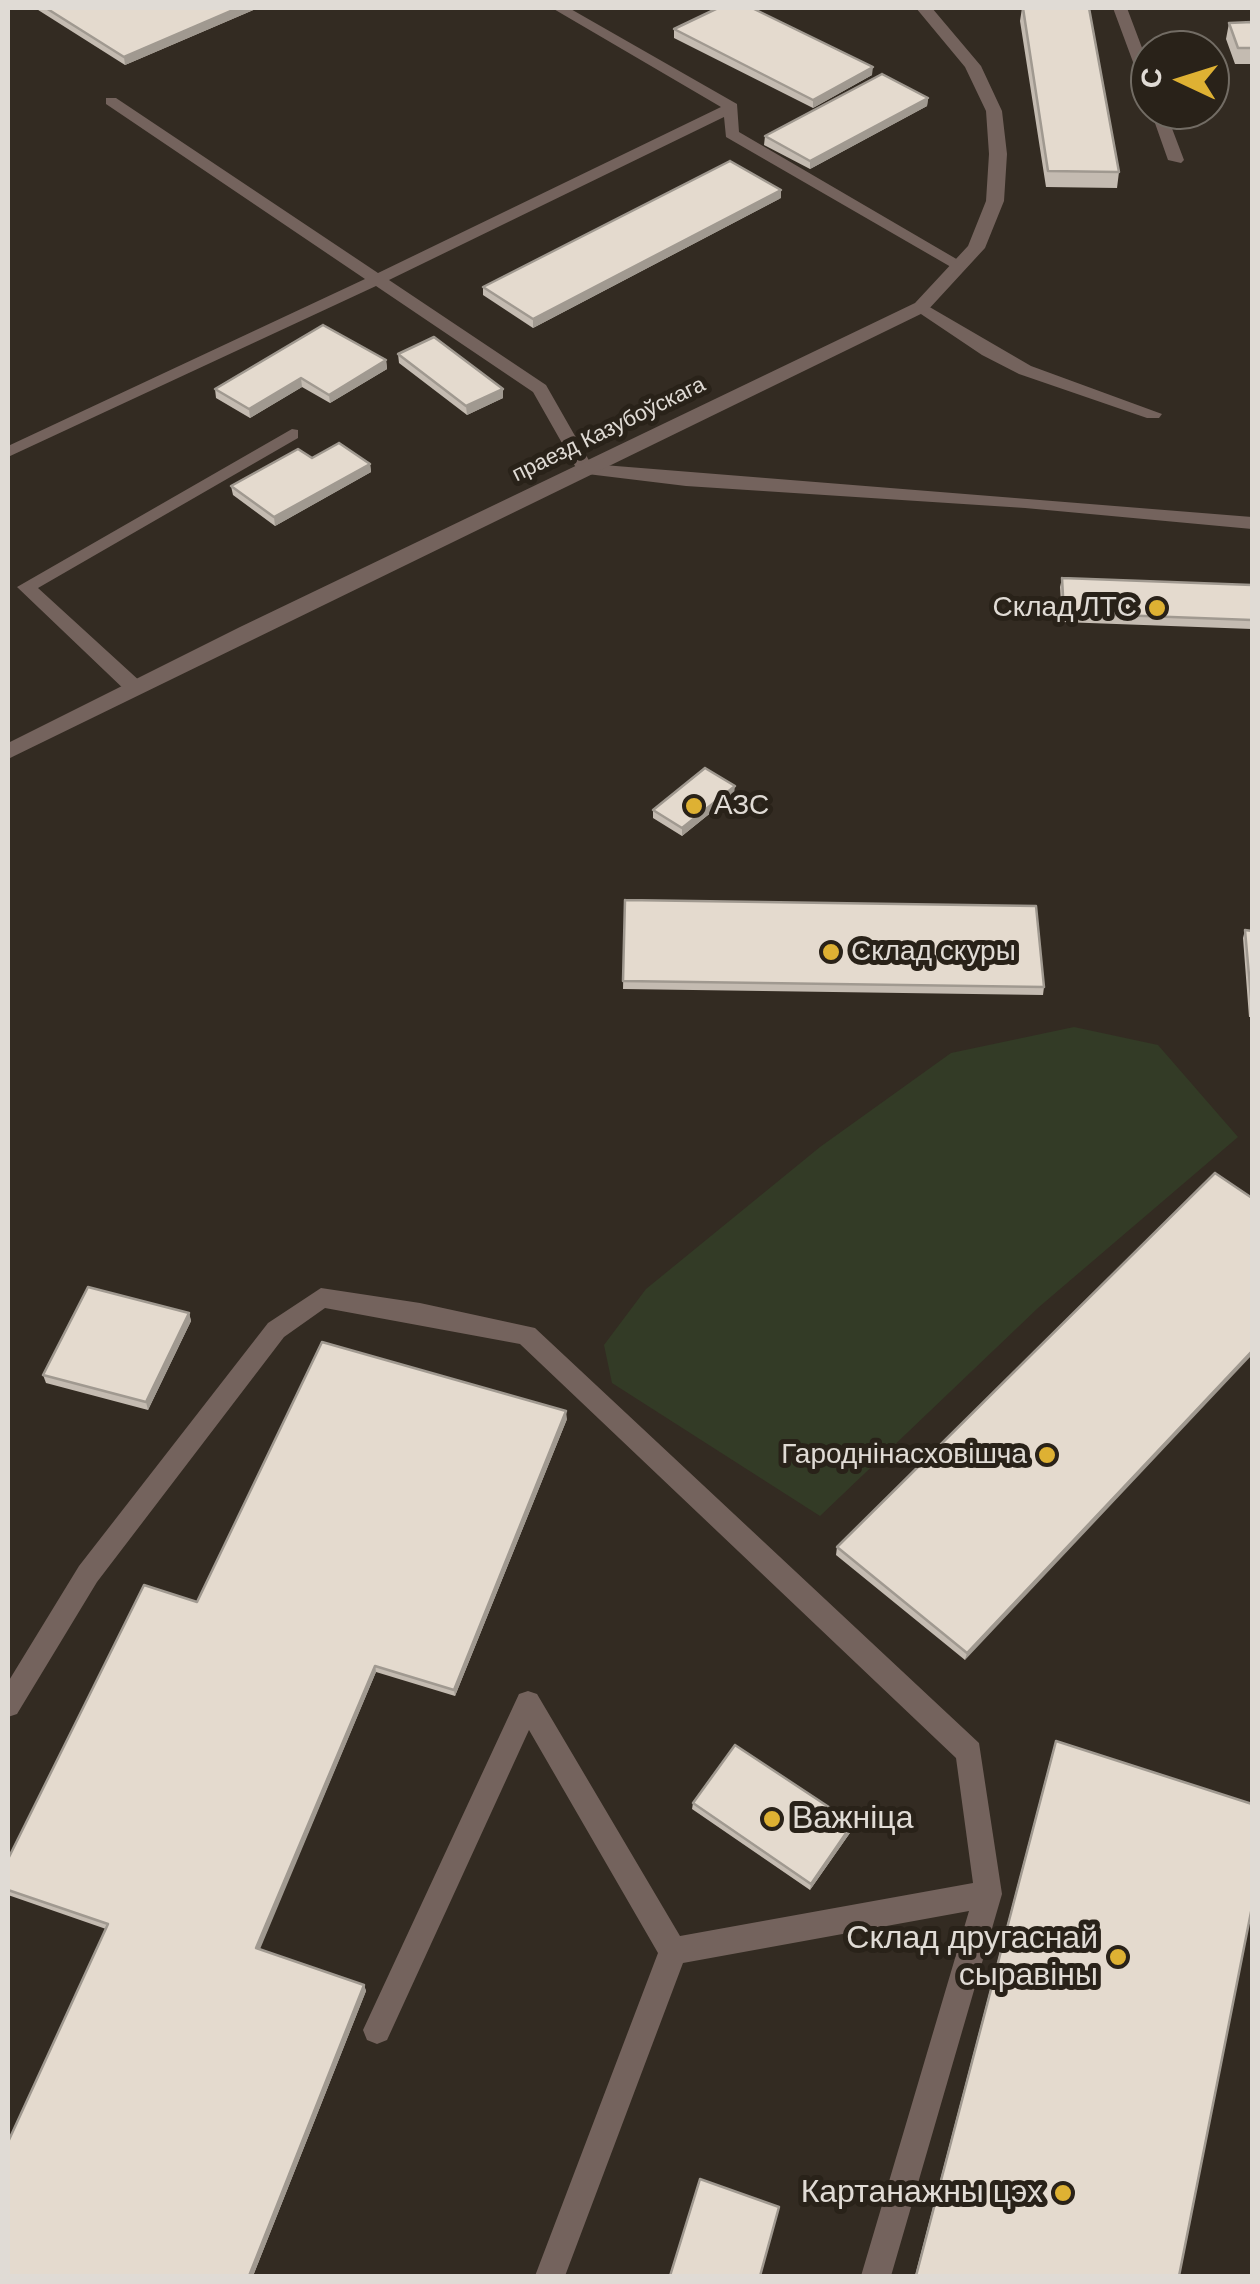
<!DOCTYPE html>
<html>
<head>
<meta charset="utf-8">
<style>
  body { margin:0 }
  #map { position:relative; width:1260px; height:2284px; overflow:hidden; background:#332b22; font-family:Helvetica,sans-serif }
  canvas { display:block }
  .frame { position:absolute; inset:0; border:10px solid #e0dbd5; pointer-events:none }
  .north { position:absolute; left:1130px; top:30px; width:100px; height:100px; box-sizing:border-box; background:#292219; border:2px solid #726c64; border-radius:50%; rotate:274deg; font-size:28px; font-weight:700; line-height:40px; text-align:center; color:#e0dbd5 }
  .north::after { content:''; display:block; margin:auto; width:35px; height:45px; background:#deb133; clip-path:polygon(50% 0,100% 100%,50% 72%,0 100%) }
</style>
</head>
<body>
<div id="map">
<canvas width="1260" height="2284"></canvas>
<div class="frame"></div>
<div class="north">С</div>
</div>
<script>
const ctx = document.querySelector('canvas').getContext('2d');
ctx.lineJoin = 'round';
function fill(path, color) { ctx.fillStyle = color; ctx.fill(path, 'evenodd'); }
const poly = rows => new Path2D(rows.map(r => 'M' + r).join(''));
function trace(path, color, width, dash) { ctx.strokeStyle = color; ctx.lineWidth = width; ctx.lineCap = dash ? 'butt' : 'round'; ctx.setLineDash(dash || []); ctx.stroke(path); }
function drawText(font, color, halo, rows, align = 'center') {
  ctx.font = font + ' Helvetica,sans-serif'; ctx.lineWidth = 10; ctx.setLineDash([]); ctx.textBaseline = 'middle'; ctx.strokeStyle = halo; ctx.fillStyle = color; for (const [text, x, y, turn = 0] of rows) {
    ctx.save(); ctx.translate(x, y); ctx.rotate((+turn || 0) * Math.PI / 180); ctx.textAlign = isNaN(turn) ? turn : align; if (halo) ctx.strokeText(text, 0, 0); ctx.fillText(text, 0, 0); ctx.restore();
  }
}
fill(poly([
  [1074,1027,1158,1045,1238,1137,1039,1307,820,1516,612,1383,604,1345,646,1289,820,1147,951,1053]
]), '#333b26');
fill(poly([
  [552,8,569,8,737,104,739,132,965,264,951,267,726,137,724,117,389,280,546,385,591,464,1252,517,1252,529,1025,508,686,486,579,473,533,392,376,286,8,457,8,446,365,279,106,104,106,98,116,98,378,273,721,107,552,8],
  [1113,8,1127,8,1150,69,1150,93,1143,89,1113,8],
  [1150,109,1165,110,1184,160,1181,163,1168,160,1150,109],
  [921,302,1031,366,1162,414,1159,418,1147,418,1019,374,982,355,915,310,913,307,921,302],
  [292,429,298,430,298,438,38,588,142,683,145,688,142,693,128,693,17,587,292,429],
  [321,1288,420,1303,535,1328,979,1743,1002,1894,891,2276,861,2276,969,1911,683,1963,565,2276,535,2276,658,1953,529,1730,387,2040,377,2044,367,2040,363,2030,519,1694,528,1691,537,1694,680,1936,973,1883,956,1758,520,1344,325,1308,284,1337,97,1582,17,1714,8,1717,8,1682,79,1566,268,1323,321,1288]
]), '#74635d');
fill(poly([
  [916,8,932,8,981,66,1002,111,1007,154,1004,201,985,248,927,311,8,759,8,743,240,627,915,303,968,246,986,201,989,154,986,111,965,67,916,8]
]), '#74635d');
fill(poly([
  [35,8,258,8,125,65],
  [1022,8,1119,172,1117,188,1046,187,1020,21],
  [1252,22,1252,64,1235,64,1226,39,1229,23],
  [674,29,872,75,813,108,674,38],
  [928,98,927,106,810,169,764,145,765,136],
  [781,198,533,328,483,295,483,287],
  [398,354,503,398,467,415,399,363],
  [386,360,387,369,330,403,302,387,250,418,216,398,215,389],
  [312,458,370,464,371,472,275,526,233,495,231,486],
  [1062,578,1252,585,1252,629,1062,622,1060,587],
  [734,794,682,836,653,818,653,810],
  [625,900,1044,987,1043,995,623,989],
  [1245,930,1252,931,1252,1017,1249,1017,1243,938],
  [1215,1173,965,1660,836,1555,837,1547],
  [189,1313,191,1321,148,1410,46,1383,43,1375],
  [567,1419,455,1696,376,1672,259,1949,364,1985,366,1991,253,2276,8,2276,106,1929,8,1895,8,1859,197,1602],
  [1056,1741,1179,2276,915,2276,1052,1754],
  [693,1803,853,1823,852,1830,810,1890,692,1809]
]), '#c4bbb1');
fill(poly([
  [238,8,258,8,125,65,124,57],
  [873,67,872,75,813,108,813,100],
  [928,98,927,106,810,169,810,161],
  [781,190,781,198,533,328,533,319],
  [386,360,387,369,330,403,329,395],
  [301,378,302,387,250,418,249,409],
  [503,389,503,398,467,415,466,406],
  [370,464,371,472,275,526,274,517],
  [735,786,734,794,682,836,682,828],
  [189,1313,191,1321,148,1410,146,1402],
  [1252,1351,1252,1355,965,1660,967,1653],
  [566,1411,567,1419,455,1696,454,1690],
  [375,1666,376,1672,258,1954,256,1948],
  [853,1823,852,1830,810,1890,811,1884],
  [364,1985,366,1991,253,2276,249,2276]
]), '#a09990');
const building = poly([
  [46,8,238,8,124,57,46,8],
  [718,8,752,8,873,67,813,100,674,29,718,8],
  [1023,8,1089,8,1119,172,1048,171,1023,8],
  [1252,22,1252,48,1238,48,1229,23,1252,22],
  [882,74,928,98,810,161,765,136,882,74],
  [730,161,781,190,533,319,483,287,730,161],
  [323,325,386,360,329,395,301,378,249,409,215,389,323,325],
  [434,337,503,389,466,406,398,354,434,337],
  [339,443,370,464,274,517,231,486,298,449,312,458,339,443],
  [1062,578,1252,585,1252,620,1064,613,1062,578],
  [705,768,735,786,682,828,653,810,705,768],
  [625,900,1036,906,1044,987,623,981,625,900],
  [1245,930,1252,931,1252,1009,1245,930],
  [1215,1173,1252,1198,1252,1351,967,1653,837,1547,1215,1173],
  [88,1287,189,1313,146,1402,43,1375,88,1287],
  [322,1342,566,1411,454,1690,375,1666,256,1948,364,1985,249,2276,8,2276,8,2142,108,1924,8,1890,8,1859,144,1585,197,1602,322,1342],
  [1056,1741,1252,1804,1252,1907,1179,2276,916,2276,1056,1741],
  [735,1745,853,1823,811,1884,693,1803,735,1745],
  [700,2179,779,2207,760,2276,670,2276,700,2179]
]);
fill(building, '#e4dace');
trace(building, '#a09990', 2.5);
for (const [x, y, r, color] of [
  [1157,608,10,"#deb133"],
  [694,806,10,"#deb133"],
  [831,952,10,"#deb133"],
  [1047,1455,10,"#deb133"],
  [772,1819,10,"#deb133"],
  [1118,1957,10,"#deb133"],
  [1063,2193,10,"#deb133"]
]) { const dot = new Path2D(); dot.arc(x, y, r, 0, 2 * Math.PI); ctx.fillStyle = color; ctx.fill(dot); trace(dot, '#292219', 4); }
drawText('22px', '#e0dbd5', '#292219', [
  ["праезд Казубоўскага",609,430,-26]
]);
drawText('28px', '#e0dbd5', '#292219', [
  ["Склад ЛТС",1137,608],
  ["АЗС",714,806,"left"],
  ["Склад скуры",851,952,"left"],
  ["Гароднінасховішча",1027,1455]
], 'right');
drawText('32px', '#e0dbd5', '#292219', [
  ["Важніца",792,1819,"left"],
  ["Склад другаснай",1098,1939],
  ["сыравіны",1098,1976],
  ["Картанажны цэх",1043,2193]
], 'right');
</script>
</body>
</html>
